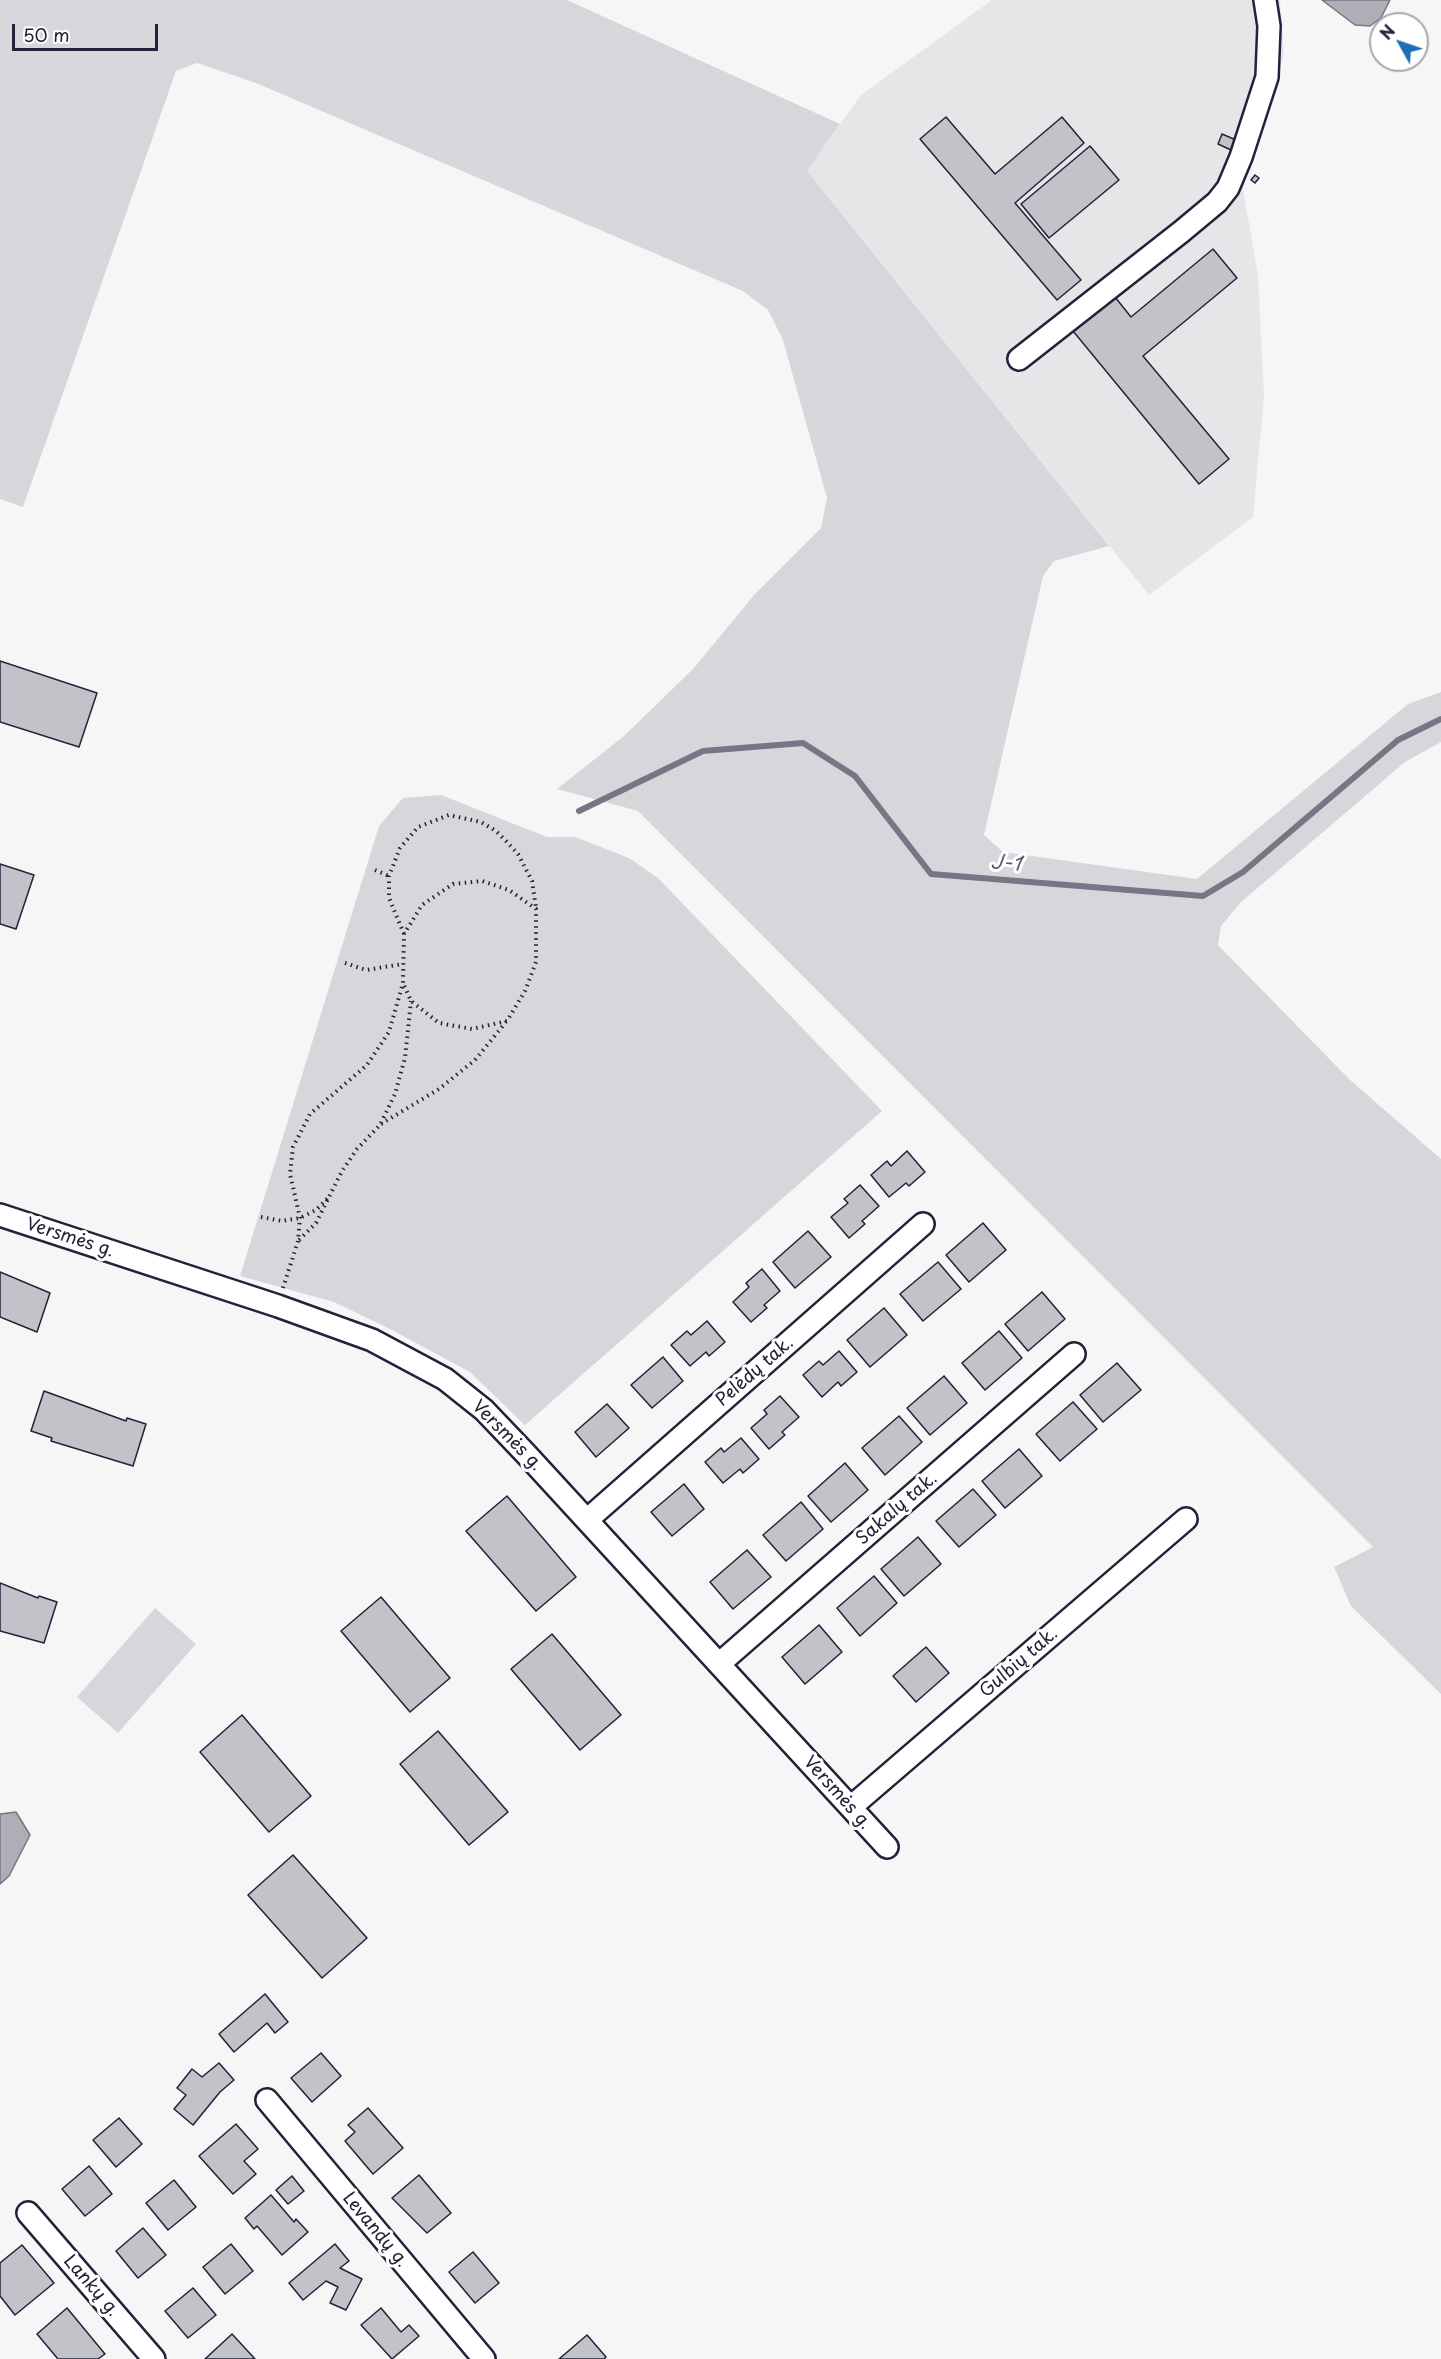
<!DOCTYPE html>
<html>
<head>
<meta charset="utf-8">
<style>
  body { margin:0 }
  #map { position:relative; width:1441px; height:2359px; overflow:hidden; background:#f6f6f7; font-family:"Playpen Sans",sans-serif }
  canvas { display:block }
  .north { position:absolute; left:1369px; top:12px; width:60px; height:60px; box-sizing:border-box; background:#fff; border:2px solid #a7a7b1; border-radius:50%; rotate:310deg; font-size:16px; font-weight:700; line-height:24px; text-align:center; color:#22223b }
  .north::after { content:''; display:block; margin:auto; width:21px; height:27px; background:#1f6fb2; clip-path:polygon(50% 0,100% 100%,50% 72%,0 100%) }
  .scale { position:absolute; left:12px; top:24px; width:146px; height:27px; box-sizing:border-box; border:3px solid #22223b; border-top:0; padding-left:8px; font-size:18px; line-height:21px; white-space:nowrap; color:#22223b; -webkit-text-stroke:4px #fff; paint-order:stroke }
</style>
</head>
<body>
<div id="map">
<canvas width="1441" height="2359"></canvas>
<div class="north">N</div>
<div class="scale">50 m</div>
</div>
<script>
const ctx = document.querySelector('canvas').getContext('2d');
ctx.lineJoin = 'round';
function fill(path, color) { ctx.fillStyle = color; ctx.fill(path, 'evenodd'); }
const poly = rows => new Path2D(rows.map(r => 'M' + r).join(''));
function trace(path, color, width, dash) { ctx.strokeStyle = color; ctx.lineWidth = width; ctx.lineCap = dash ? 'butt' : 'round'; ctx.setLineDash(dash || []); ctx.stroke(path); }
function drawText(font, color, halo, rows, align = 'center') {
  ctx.font = font + ' "Playpen Sans",sans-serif'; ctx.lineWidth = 6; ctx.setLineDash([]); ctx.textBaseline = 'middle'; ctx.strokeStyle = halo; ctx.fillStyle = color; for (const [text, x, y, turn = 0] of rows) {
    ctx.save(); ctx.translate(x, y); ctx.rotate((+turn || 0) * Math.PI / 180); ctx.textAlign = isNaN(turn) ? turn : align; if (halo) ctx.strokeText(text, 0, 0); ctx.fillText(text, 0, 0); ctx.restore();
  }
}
fill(poly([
  [992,0,1280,0,1284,54,1243,189,1258,275,1264,396,1253,517,1149,595,807,171,861,95]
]), '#e6e6e9');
fill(poly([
  [0,0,567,0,840,124,807,171,1109,546,1054,561,1043,576,984,835,1003,852,1197,879,1408,704,1441,692,1441,742,1405,762,1240,903,1221,926,1218,945,1350,1080,1441,1159,1441,1694,1351,1606,1334,1567,1373,1547,638,811,557,789,624,736,694,668,755,594,821,528,827,498,783,340,768,310,743,291,256,83,197,63,176,71,23,507,0,499],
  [441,795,547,837,575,837,629,858,658,878,882,1111,525,1425,470,1372,392,1330,334,1302,240,1276,379,826,403,798],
  [155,1608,196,1644,118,1733,77,1697]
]), '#d7d7db');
const water = poly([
  [1322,0,1390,0,1381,18,1370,26,1355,25,1322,0],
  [16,1812,30,1835,9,1876,0,1884,0,1814,16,1812]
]);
fill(water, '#aeaeb7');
trace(water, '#767685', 1.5);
trace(poly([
  [579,811,703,751,803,743,855,776,931,874,1203,896,1243,872,1398,740,1441,719]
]), '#767685', 6);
const building = poly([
  [946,117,995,174,1062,117,1084,143,1015,203,1081,280,1057,300,920,139,946,117],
  [1222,134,1236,140,1231,150,1218,144,1222,134],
  [1090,146,1119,180,1049,238,1021,204,1090,146],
  [1255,175,1259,178,1255,183,1251,180,1255,175],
  [1213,249,1237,278,1143,356,1229,459,1199,484,1073,331,1115,297,1131,317,1213,249],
  [0,661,97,693,79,747,0,722,0,661],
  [0,864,34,875,16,929,0,924,0,864],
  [907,1151,925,1172,909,1186,906,1183,889,1197,871,1175,887,1161,891,1166,907,1151],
  [860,1185,879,1206,862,1221,865,1224,849,1238,831,1217,848,1203,844,1199,860,1185],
  [983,1223,1006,1250,969,1282,946,1255,983,1223],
  [808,1231,831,1257,795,1288,773,1262,808,1231],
  [938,1262,961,1289,923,1321,900,1294,938,1262],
  [762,1269,780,1291,764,1305,767,1308,751,1322,733,1302,749,1287,746,1283,762,1269],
  [0,1272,50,1293,37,1332,0,1317,0,1272],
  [1042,1292,1065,1319,1028,1351,1005,1324,1042,1292],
  [884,1308,907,1335,870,1367,847,1340,884,1308],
  [707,1321,725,1342,709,1356,706,1352,690,1366,671,1345,687,1331,691,1335,707,1321],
  [999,1331,1022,1358,985,1390,962,1363,999,1331],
  [839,1351,857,1372,841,1386,838,1382,822,1397,803,1375,819,1361,823,1365,839,1351],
  [663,1357,683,1381,652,1408,631,1385,663,1357],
  [1117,1363,1141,1390,1103,1422,1080,1395,1117,1363],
  [944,1376,967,1403,930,1435,907,1408,944,1376],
  [44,1391,126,1421,127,1418,146,1424,133,1466,51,1441,52,1438,31,1431,44,1391],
  [780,1396,799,1417,782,1432,785,1435,769,1449,751,1428,767,1414,764,1410,780,1396],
  [1073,1402,1097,1429,1060,1461,1036,1434,1073,1402],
  [607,1404,629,1428,596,1457,575,1432,607,1404],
  [899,1416,922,1442,885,1475,862,1448,899,1416],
  [741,1438,759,1459,743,1473,740,1469,723,1483,705,1462,721,1448,724,1452,741,1438],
  [1019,1449,1042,1476,1005,1508,982,1481,1019,1449],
  [845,1463,868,1490,831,1522,808,1496,845,1463],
  [684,1484,704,1509,672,1536,651,1512,684,1484],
  [973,1489,996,1515,959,1547,936,1521,973,1489],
  [507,1496,576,1577,536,1611,466,1531,507,1496],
  [801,1502,823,1529,786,1561,763,1535,801,1502],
  [918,1537,941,1564,904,1596,881,1569,918,1537],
  [747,1550,771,1577,733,1609,710,1582,747,1550],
  [874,1576,897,1603,860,1636,837,1608,874,1576],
  [0,1583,38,1598,39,1596,57,1602,44,1643,0,1631,0,1583],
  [381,1597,450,1678,410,1712,341,1631,381,1597],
  [819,1625,842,1652,805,1684,782,1657,819,1625],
  [552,1634,621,1715,580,1750,511,1669,552,1634],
  [926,1647,949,1673,916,1702,893,1676,926,1647],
  [242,1715,311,1796,269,1832,200,1752,242,1715],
  [438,1731,508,1812,469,1845,400,1764,438,1731],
  [293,1855,367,1938,322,1978,248,1895,293,1855],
  [265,1994,288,2022,275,2033,267,2023,234,2052,219,2034,265,1994],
  [321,2053,341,2076,312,2102,291,2078,321,2053],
  [219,2063,234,2080,220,2092,193,2125,174,2109,186,2095,177,2088,192,2069,202,2077,219,2063],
  [368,2108,403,2148,373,2174,345,2141,355,2132,348,2125,368,2108],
  [119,2118,142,2144,116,2167,93,2140,119,2118],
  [236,2124,258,2149,244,2161,256,2174,233,2194,199,2156,236,2124],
  [89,2166,112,2194,85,2216,62,2189,89,2166],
  [419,2175,451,2213,427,2233,392,2198,419,2175],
  [292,2176,304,2191,288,2204,276,2190,292,2176],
  [174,2180,196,2207,168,2230,146,2203,174,2180],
  [271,2195,294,2222,296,2219,308,2232,282,2255,257,2226,254,2229,245,2218,271,2195],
  [143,2228,166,2255,138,2278,116,2251,143,2228],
  [231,2244,253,2271,225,2294,203,2267,231,2244],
  [335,2244,349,2261,340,2268,362,2279,346,2310,330,2303,338,2287,326,2281,303,2300,289,2283,335,2244],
  [22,2245,54,2283,15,2315,0,2296,0,2263,22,2245],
  [473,2252,499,2283,475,2303,449,2272,473,2252],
  [193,2288,216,2315,188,2338,165,2311,193,2288],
  [67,2308,105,2354,98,2359,58,2359,37,2334,67,2308],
  [381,2308,401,2332,409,2325,419,2336,392,2359,361,2325,381,2308],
  [232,2334,255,2359,205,2359,232,2334],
  [587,2335,606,2357,604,2359,559,2359,587,2335]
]);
fill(building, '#c2c2c9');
trace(building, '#22223b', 1.5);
const minor = poly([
  [1019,359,1181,232,1217,202,1228,188,1241,157,1267,77,1269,26,1265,0],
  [0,1215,278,1306,372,1340,445,1379,484,1410,526,1454,887,1847],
  [587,1520,923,1224],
  [719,1664,1074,1354],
  [851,1807,1186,1519],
  [267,2100,484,2359],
  [28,2213,154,2359]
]);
trace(minor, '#22223b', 26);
trace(poly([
  [375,870,389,876],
  [404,934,389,898,389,876,400,848,418,827,449,815,481,822,496,831,507,842,518,854,532,881,536,908],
  [345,963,366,970,403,964],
  [381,1124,439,1089,475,1060,506,1022],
  [261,1217,282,1221,300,1218,316,1210,328,1198],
  [299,1240,316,1223,342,1171,357,1149,380,1125,395,1094,405,1058,411,1001],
  [283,1288,298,1241,300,1218,290,1174,293,1147,310,1114,367,1065,389,1032,403,983,404,934,422,905,453,884,482,881,509,890,536,909,536,962,525,991,507,1021,472,1029,439,1023,411,1001,403,983]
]), '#22223b', 4, [1.5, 4.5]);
trace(minor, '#fff', 21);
drawText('18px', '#22223b', '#fff', [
  ["Versmės g.",70,1238,18],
  ["Pelėdų tak.",755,1372,-41],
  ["Versmės g.",507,1436,45],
  ["Sakalų tak.",897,1509,-41],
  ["Gulbių tak.",1019,1663,-41],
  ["Versmės g.",837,1793,48],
  ["Levandų g.",375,2230,50],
  ["Lankų g.",91,2286,49]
]);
drawText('italic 20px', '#5a5a6d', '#fff', [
  ["J-1",1006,864,5]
]);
</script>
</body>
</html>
